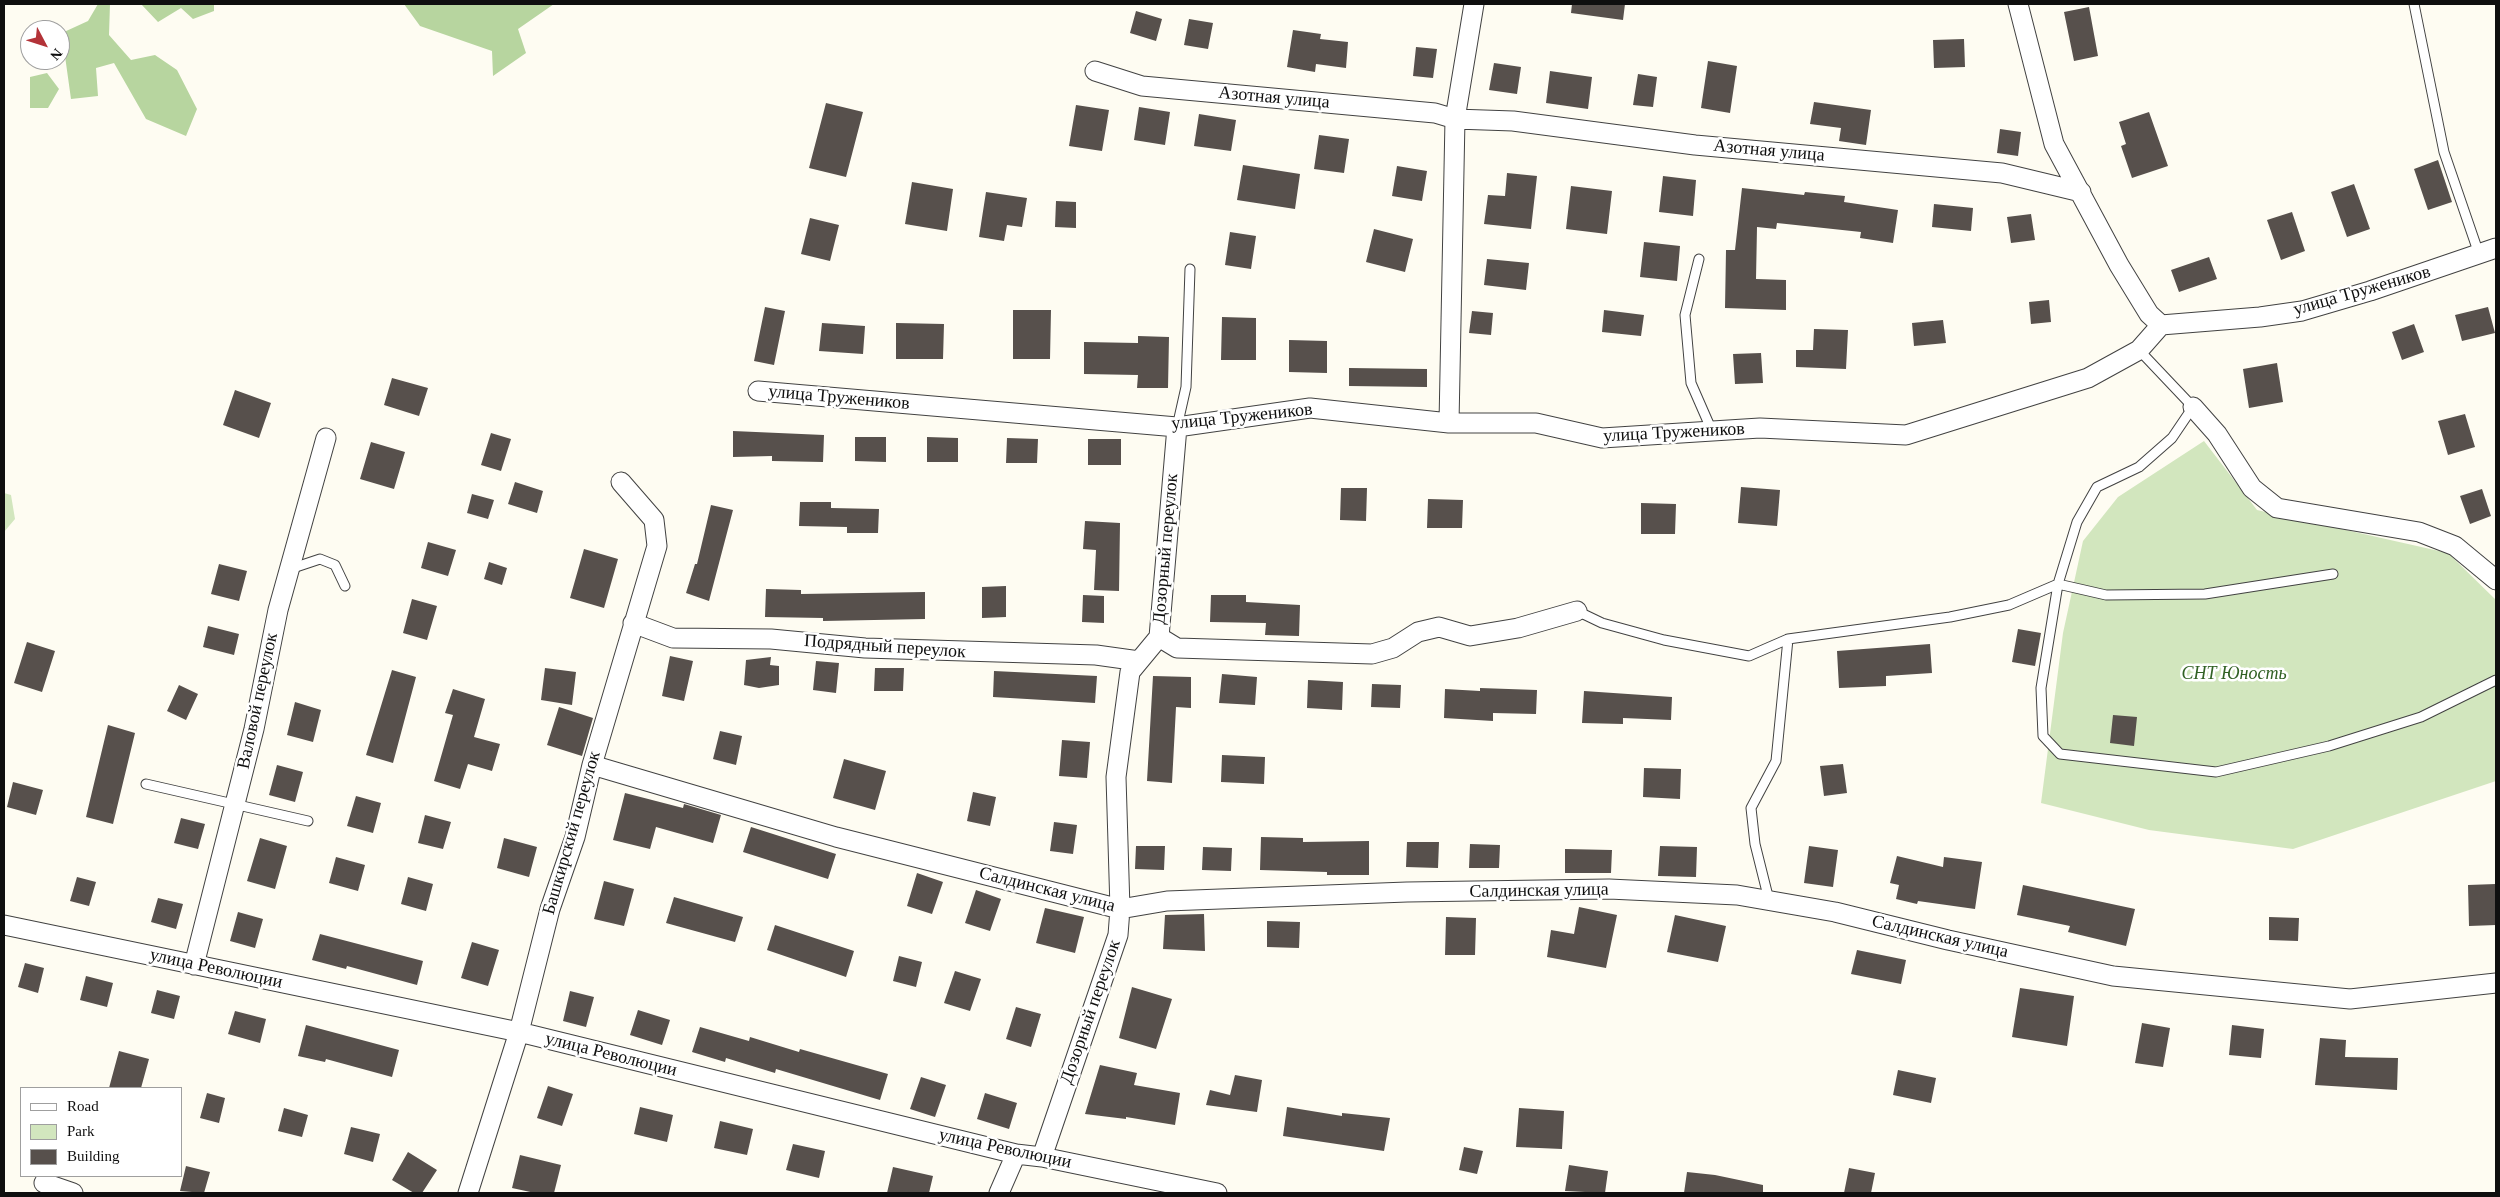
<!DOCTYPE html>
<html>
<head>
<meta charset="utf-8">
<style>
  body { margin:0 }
  #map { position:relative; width:2500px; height:1197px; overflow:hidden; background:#fefcf2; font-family:Georgia,serif }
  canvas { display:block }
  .frame { position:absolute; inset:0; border:5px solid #0f0f0f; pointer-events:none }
  .legend { position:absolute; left:20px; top:1087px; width:162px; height:90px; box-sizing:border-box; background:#fff; border:1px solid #9f9f9f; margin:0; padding:6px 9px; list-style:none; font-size:15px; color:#0f0f0f }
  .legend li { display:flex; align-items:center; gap:10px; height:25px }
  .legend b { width:25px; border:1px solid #9f9f9f }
  .north { position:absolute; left:20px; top:20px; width:50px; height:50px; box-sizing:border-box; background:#fff; border:1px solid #9f9f9f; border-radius:50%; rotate:130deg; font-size:14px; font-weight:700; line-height:20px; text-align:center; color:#0f0f0f }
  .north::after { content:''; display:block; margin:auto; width:18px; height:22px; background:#b33338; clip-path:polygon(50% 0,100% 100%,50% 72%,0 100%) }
</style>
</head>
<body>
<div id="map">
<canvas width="2500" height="1197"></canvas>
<div class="frame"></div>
<ul class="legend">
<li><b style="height:6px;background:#fff"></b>Road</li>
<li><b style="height:14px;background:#d2e6be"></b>Park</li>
<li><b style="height:14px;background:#57504c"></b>Building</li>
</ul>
<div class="north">N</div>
</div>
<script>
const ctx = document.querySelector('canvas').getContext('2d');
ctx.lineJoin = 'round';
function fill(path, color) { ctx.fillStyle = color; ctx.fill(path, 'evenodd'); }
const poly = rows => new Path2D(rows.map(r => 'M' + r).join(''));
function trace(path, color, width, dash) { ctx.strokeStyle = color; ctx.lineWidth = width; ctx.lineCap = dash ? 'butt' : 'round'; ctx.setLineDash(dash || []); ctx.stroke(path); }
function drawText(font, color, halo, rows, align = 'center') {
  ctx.font = font + ' Georgia,serif'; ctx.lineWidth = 5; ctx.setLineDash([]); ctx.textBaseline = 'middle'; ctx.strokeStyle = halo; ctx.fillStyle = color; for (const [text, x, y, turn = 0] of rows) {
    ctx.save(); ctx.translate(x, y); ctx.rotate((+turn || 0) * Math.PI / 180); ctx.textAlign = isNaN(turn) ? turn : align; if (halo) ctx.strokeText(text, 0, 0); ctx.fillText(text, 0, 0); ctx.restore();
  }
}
fill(poly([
  [2204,441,2257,510,2448,553,2496,600,2496,781,2293,849,2149,830,2041,803,2063,633,2083,541,2118,497],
  [4,493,11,495,15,519,4,532]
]), '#d2e6be');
fill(poly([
  [98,4,110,4,109,35,131,60,155,55,177,70,197,109,186,136,146,119,114,63,96,68,98,96,71,99,65,56,60,54,60,39,64,32,88,21],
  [141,4,214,4,214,11,193,19,181,8,158,22],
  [404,4,554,4,518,29,526,53,493,76,492,51,420,26],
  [47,73,59,89,48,108,30,108,30,77]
]), '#b7d59f');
fill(poly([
  [1572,4,1625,4,1623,20,1571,13],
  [2089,7,2098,56,2074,61,2064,12],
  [1136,11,1162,19,1156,41,1130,33],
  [1189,19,1213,23,1208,49,1184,45],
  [1293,30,1321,34,1320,39,1348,42,1346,68,1316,64,1315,72,1287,67],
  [1964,39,1965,67,1934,68,1933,40],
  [1416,47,1437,49,1433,78,1413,76],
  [1708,61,1737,66,1730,113,1701,108],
  [1494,63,1521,67,1517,94,1489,90],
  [1550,71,1592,77,1588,109,1546,103],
  [1638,74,1657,77,1653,107,1633,105],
  [1814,102,1871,110,1866,145,1839,141,1841,128,1810,124],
  [826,103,863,112,846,177,809,168],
  [1076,105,1109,110,1102,151,1069,146],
  [1139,107,1170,112,1165,145,1134,140],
  [2149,112,2168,166,2132,178,2121,146,2126,144,2119,122],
  [1199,114,1236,120,1231,151,1194,146],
  [2000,129,2021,132,2018,156,1997,153],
  [1319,135,1349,139,1344,173,1314,169],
  [2438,160,2452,202,2428,210,2414,169],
  [1243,165,1300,174,1295,209,1237,200],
  [1397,166,1427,171,1422,201,1392,196],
  [1507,173,1537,176,1531,229,1484,224,1488,195,1505,196],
  [1663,176,1696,180,1693,216,1659,212],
  [912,182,953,189,947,231,905,224],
  [2354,184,2370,229,2347,237,2331,192],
  [1571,186,1612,191,1607,234,1566,229],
  [1742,188,1804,195,1805,192,1845,196,1844,202,1898,210,1893,243,1860,238,1861,232,1777,223,1776,229,1757,227,1756,279,1786,280,1786,310,1725,308,1726,250,1735,250],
  [986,192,1027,198,1022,227,1007,225,1004,241,979,237],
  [1056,201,1076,202,1076,228,1055,227],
  [1934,204,1973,208,1971,231,1932,227],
  [2292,212,2305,251,2281,260,2267,220],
  [2031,214,2035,240,2011,243,2007,217],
  [810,218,839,225,830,261,801,254],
  [1374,229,1413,239,1405,272,1366,262],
  [1230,232,1256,236,1251,269,1225,265],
  [1644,242,1680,246,1677,281,1640,277],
  [2209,257,2217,279,2179,292,2171,270],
  [1487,259,1529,263,1526,290,1484,285],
  [2049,300,2051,322,2031,324,2029,302],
  [765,307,785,311,774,365,754,361],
  [2488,307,2495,333,2462,341,2455,315],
  [1013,310,1051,310,1050,359,1013,359],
  [1604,310,1644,315,1641,336,1602,332],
  [1472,311,1493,313,1491,335,1469,333],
  [1222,317,1256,318,1256,360,1221,360],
  [1943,320,1946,343,1914,346,1912,323],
  [822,323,865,326,863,354,819,351],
  [896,323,944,324,943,359,896,359],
  [2414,324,2424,352,2402,360,2392,332],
  [1814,329,1848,330,1846,369,1796,367,1796,350,1813,350],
  [1138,336,1169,337,1168,388,1137,388,1138,375,1084,374,1084,342,1138,343],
  [1289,340,1327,341,1327,373,1289,372],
  [1761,353,1763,383,1735,384,1733,354],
  [2277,363,2283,402,2249,408,2243,369],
  [1349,368,1427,369,1427,387,1349,386],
  [392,378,428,388,419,416,384,405],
  [235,390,271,403,259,438,223,425],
  [2465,414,2475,447,2448,455,2438,421],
  [733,431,824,435,823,462,772,461,772,456,733,457],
  [491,433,511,439,501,471,481,465],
  [855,437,886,437,886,462,855,461],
  [927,437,958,438,958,462,927,462],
  [1007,438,1038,439,1037,463,1006,463],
  [1088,439,1121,439,1121,465,1088,465],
  [371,442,405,452,394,489,360,479],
  [515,482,543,491,537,513,508,504],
  [1741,487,1780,490,1777,526,1738,523],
  [1341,488,1367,488,1366,521,1340,520],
  [2482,489,2491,516,2470,524,2460,496],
  [472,494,494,500,488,519,467,513],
  [1428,499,1463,500,1462,528,1427,528],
  [800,502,831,502,831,508,879,509,878,533,847,533,847,527,799,526],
  [1641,503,1676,504,1675,534,1641,534],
  [711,505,733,510,709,601,686,593,695,564,697,564],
  [1085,521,1120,523,1119,591,1094,590,1096,550,1083,549],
  [428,542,456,550,448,576,421,568],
  [584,549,618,559,604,608,570,598],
  [489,562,507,568,502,585,484,579],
  [219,564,247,571,239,601,211,594],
  [1006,586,1006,617,982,618,982,587],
  [766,589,801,590,801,594,925,592,925,619,823,621,823,618,765,617],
  [1083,595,1104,596,1104,623,1082,622],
  [1211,595,1246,595,1246,602,1300,605,1299,636,1265,635,1266,623,1210,622],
  [412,599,437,606,427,640,403,633],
  [208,626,239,634,234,655,203,647],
  [2018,629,2041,633,2035,666,2012,662],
  [27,642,55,651,42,692,14,683],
  [1930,644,1932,673,1886,676,1886,686,1839,688,1837,651],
  [670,656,693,661,684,701,662,696],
  [771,657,770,665,779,666,779,685,759,688,744,685,746,660],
  [816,661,839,663,836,693,813,690],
  [545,668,576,672,572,705,541,700],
  [875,668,904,668,903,691,874,691],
  [392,670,416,677,393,763,366,755],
  [994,671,1097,676,1095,703,993,697],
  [1222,674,1257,677,1255,705,1219,703],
  [1153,676,1191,677,1191,708,1176,707,1172,783,1147,781],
  [1308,680,1343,682,1342,710,1307,708],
  [1372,684,1401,685,1400,708,1371,707],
  [179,685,198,694,186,720,167,711],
  [1480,688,1537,690,1536,714,1493,713,1493,721,1444,718,1445,689,1480,691],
  [453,689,485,699,474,737,500,744,492,771,468,764,460,789,434,781,453,715,445,713],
  [1584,691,1672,697,1671,720,1623,718,1623,724,1582,723],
  [295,702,321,710,313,742,287,735],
  [559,707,593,718,582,756,547,745],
  [2113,715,2137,717,2134,746,2110,743],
  [108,725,135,733,113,824,86,817],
  [720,731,742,736,736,765,713,759],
  [1062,740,1090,742,1087,778,1059,776],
  [1222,755,1265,757,1264,784,1221,782],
  [844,759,886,771,875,810,833,798],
  [1843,764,1847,793,1824,796,1820,766],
  [277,765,303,772,295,802,269,795],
  [1644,768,1681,769,1680,799,1643,797],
  [13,782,43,790,36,815,7,807],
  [973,792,996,797,990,826,967,821],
  [625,793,683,808,684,804,721,815,713,843,656,827,650,849,613,840],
  [356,796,381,803,373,833,347,826],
  [425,815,451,822,443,849,418,843],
  [181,818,205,824,198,849,174,843],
  [1054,822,1077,825,1073,854,1050,851],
  [751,827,836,854,828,879,743,852],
  [1261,837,1303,838,1303,842,1369,841,1369,875,1327,875,1327,872,1260,870],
  [260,838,287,846,275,889,247,881],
  [504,838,537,847,529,877,497,868],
  [1407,842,1439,842,1438,868,1406,867],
  [1470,844,1500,845,1499,868,1469,868],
  [1136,846,1165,846,1164,870,1135,869],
  [1660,846,1697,847,1696,877,1658,876],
  [1809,846,1838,850,1833,887,1804,883],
  [1203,847,1232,848,1231,871,1202,870],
  [1565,849,1612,850,1611,873,1565,873],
  [1897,856,1943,867,1944,857,1982,862,1975,909,1918,901,1917,904,1896,899,1899,885,1890,883],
  [336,857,365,865,358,891,329,883],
  [917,873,943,882,932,914,907,906],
  [77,877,96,882,89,906,70,901],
  [408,877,433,884,426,911,401,904],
  [604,881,634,889,624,926,594,919],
  [2496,884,2496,925,2469,926,2468,885],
  [2023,885,2135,909,2126,946,2068,932,2070,926,2017,915],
  [976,890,1001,899,990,931,965,923],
  [674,897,743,917,735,942,666,923],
  [158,898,183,904,176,929,151,922],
  [1579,907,1617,915,1606,968,1547,957,1551,930,1574,934],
  [1045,908,1084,917,1075,953,1036,943],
  [238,912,263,919,255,948,230,941],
  [1204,914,1205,951,1163,949,1165,915],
  [1675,915,1726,926,1718,962,1667,952],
  [1446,917,1476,918,1475,955,1445,955],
  [2269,917,2299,918,2298,941,2269,940],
  [1267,921,1300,922,1299,948,1267,947],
  [775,925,854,951,846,977,767,950],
  [320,934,423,961,417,985,347,966,346,969,312,960],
  [472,942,499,950,488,986,461,978],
  [1857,950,1906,960,1901,984,1851,974],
  [899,956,922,962,916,987,893,981],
  [25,963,44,968,38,993,18,987],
  [955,971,981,979,970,1011,944,1003],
  [86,976,113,983,107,1007,80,1000],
  [1132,987,1172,999,1156,1049,1119,1038],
  [2020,988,2074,996,2067,1046,2012,1037],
  [157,990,180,996,174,1019,151,1013],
  [570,991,594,997,586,1027,563,1021],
  [1016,1007,1041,1014,1031,1047,1006,1039],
  [638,1010,670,1020,662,1045,630,1035],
  [235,1011,266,1019,260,1043,228,1034],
  [2142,1023,2170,1028,2163,1067,2135,1063],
  [306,1025,399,1050,392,1077,326,1059,325,1062,298,1056],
  [2232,1025,2264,1029,2261,1058,2229,1055],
  [700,1027,749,1041,750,1037,799,1052,800,1049,888,1074,880,1100,776,1069,775,1073,726,1058,725,1062,692,1052],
  [2320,1038,2346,1040,2345,1057,2398,1058,2397,1090,2315,1085],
  [119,1051,149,1059,141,1088,109,1088],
  [1100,1065,1137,1073,1134,1085,1180,1093,1175,1125,1126,1117,1126,1119,1085,1114],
  [1898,1070,1936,1078,1931,1103,1893,1095],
  [1235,1075,1262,1080,1257,1112,1206,1105,1210,1090,1230,1095],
  [921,1077,946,1085,935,1117,910,1109],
  [548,1086,573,1094,562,1126,537,1118],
  [207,1093,225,1098,219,1123,200,1118],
  [985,1093,1017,1103,1009,1129,977,1119],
  [640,1107,673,1115,667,1142,634,1134],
  [1287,1107,1342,1116,1342,1113,1390,1118,1384,1151,1283,1136],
  [284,1108,308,1115,302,1137,278,1131],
  [1519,1108,1564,1111,1562,1149,1516,1147],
  [720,1121,753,1129,747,1155,714,1148],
  [351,1127,380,1134,373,1162,344,1154],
  [793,1144,825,1151,819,1178,786,1170],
  [1464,1147,1483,1151,1477,1174,1459,1170],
  [408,1152,437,1170,422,1193,414,1193,392,1180],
  [520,1155,561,1165,554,1193,535,1193,512,1188],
  [1569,1165,1608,1171,1605,1193,1565,1191],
  [186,1166,210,1172,204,1193,180,1191],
  [893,1167,933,1176,929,1193,887,1193],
  [1849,1168,1875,1173,1871,1193,1844,1193],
  [1687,1172,1715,1175,1763,1185,1763,1193,1684,1193]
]), '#57504c');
const service = poly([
  [2414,4,2444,152,2479,254],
  [1699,259,1685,315,1691,383,1712,431],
  [1177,427,1186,387,1190,269],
  [290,569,320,559,335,565,345,586],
  [2333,574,2205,594,2106,595,2058,584,2041,688,2043,736,2060,754,2216,772,2329,746,2421,717,2496,680],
  [1577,611,1602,623,1664,640,1749,656,1788,639],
  [146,784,308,821],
  [1769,900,1755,844,1751,808,1776,761,1788,639,1950,617,2009,605,2058,584,2077,522,2097,487,2139,467,2172,438,2193,407,2139,350]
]);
const minor = poly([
  [2018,4,2054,144,2119,265,2149,314,2161,325],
  [1095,71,1142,86,1435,113,1455,119,1513,121,1695,145,2002,173,2081,192],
  [758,391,1177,427,1310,408,1449,423,1536,423,1602,438,1760,428,1906,435,2088,378,2139,350,2161,325,2260,317,2302,311,2370,291,2496,248],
  [2193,407,2217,434,2252,488,2277,508,2419,532,2455,546,2496,580],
  [1449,423,1455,119,1474,4],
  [633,623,673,638,771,639,865,648,1096,655,1139,661],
  [1159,637,1177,648,1372,654,1393,648,1418,632,1439,627,1470,636,1518,628,1577,611],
  [592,765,836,837,1120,909,1167,901,1407,892,1609,889,1737,895,1835,912,1948,940,2113,976,2350,999,2496,983],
  [4,925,519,1032,1016,1154,1042,1157,1217,1193],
  [194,965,254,729,278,610,326,438],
  [1042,1157,1118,935,1120,909,1116,777,1130,672,1159,637,1177,427],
  [44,1183,73,1193],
  [468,1193,519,1032,550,909,575,837,592,765,657,546,654,520,621,482],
  [999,1193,1016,1154]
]);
trace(service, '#424242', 11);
trace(minor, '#424242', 21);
trace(service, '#fff', 9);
trace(minor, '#fff', 19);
drawText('18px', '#0f0f0f', '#fff', [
  ["Азотная улица",1274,98,5],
  ["Азотная улица",1769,151,5],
  ["улица Тружеников",2362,291,-16],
  ["улица Тружеников",839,398,5],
  ["улица Тружеников",1242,417,-6],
  ["улица Тружеников",1674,433,-3],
  ["Дозорный переулок",1166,549,-85],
  ["Подрядный переулок",885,647,4],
  ["Валовой переулок",258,701,-78],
  ["Башкирский переулок",572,833,-74],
  ["Салдинская улица",1047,890,14],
  ["Салдинская улица",1539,891,-1],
  ["Салдинская улица",1940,937,13],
  ["улица Революции",216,969,12],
  ["Дозорный переулок",1091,1012,-71],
  ["улица Революции",611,1055,14],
  ["улица Революции",1005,1149,12]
]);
drawText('italic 18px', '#316124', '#fff', [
  ["СНТ Юность",2234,674]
]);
</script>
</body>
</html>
